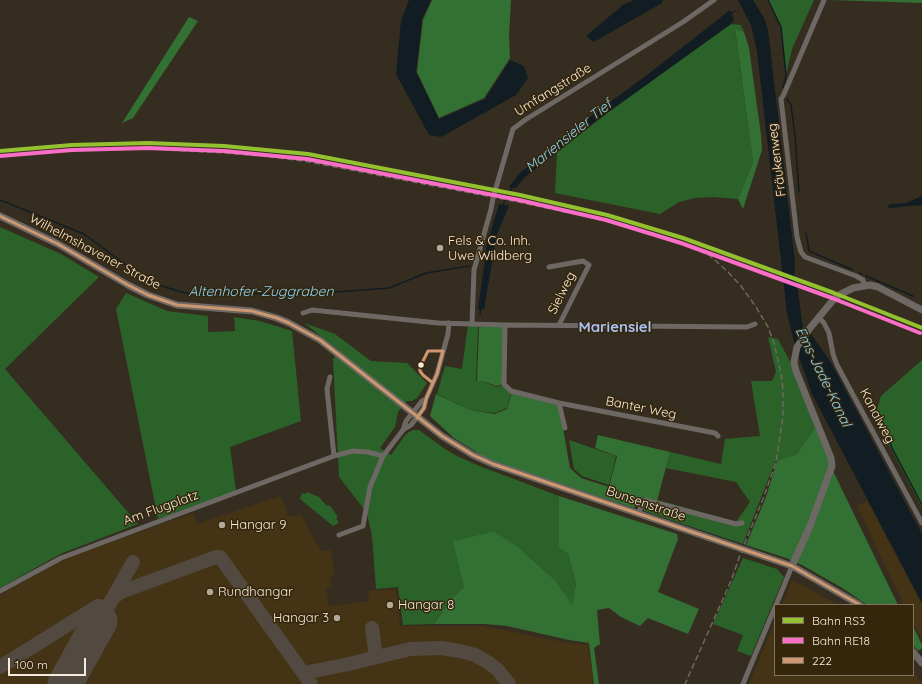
<!DOCTYPE html>
<html>
<head>
<meta charset="utf-8">
<style>
  body { margin:0 }
  #map { position:relative; width:922px; height:684px; overflow:hidden; background:#352d1f; font-family:Quicksand,sans-serif }
  canvas { display:block }
  .legend { position:absolute; left:774px; top:604px; width:140px; height:72px; box-sizing:border-box; background:#34250b; border:1px solid #81745f; margin:0; padding:5px 7px; list-style:none; font-size:12px; color:#f5ebdc }
  .legend li { display:flex; align-items:center; gap:8px; height:20px }
  .legend b { width:20px; border:1px solid #81745f }
  .scale { position:absolute; left:8px; top:658px; width:78px; height:18px; box-sizing:border-box; border:2px solid #f5ebdc; border-top:0; padding-left:5px; font-size:12px; line-height:14px; white-space:nowrap; color:#f5ebdc; -webkit-text-stroke:3px #34250b; paint-order:stroke }
</style>
</head>
<body>
<div id="map">
<canvas width="922" height="684"></canvas>
<ul class="legend">
<li><b style="height:5px;background:#94c12f"></b>Bahn RS3</li>
<li><b style="height:5px;background:#f96ec6"></b>Bahn RE18</li>
<li><b style="height:5px;background:#cd976f"></b>222</li>
</ul>
<div class="scale">100 m</div>
</div>
<script>
const ctx = document.querySelector('canvas').getContext('2d');
ctx.lineJoin = 'round';
function fill(path, color) { ctx.fillStyle = color; ctx.fill(path, 'evenodd'); }
const poly = rows => new Path2D(rows.map(r => 'M' + r).join(''));
function trace(path, color, width, dash) { ctx.strokeStyle = color; ctx.lineWidth = width; ctx.lineCap = dash ? 'butt' : 'round'; ctx.setLineDash(dash || []); ctx.stroke(path); }
function drawText(font, color, halo, rows, align = 'center') {
  ctx.font = font + ' Quicksand,sans-serif'; ctx.lineWidth = 3; ctx.setLineDash([]); ctx.textBaseline = 'middle'; ctx.strokeStyle = halo; ctx.fillStyle = color; for (const [text, x, y, turn = 0] of rows) {
    ctx.save(); ctx.translate(x, y); ctx.rotate((+turn || 0) * Math.PI / 180); ctx.textAlign = isNaN(turn) ? turn : align; if (halo) ctx.strokeText(text, 0, 0); ctx.fillText(text, 0, 0); ctx.restore();
  }
}
fill(poly([
  [281,496,288,516,301,515,320,549,322,551,331,550,334,575,330,576,331,587,326,588,329,606,369,601,368,591,396,589,400,626,484,626,568,643,588,645,594,684,0,684,0,595,66,558,193,513,197,524],
  [867,501,922,605,922,640,913,622,913,605,904,605,857,506],
  [792,580,839,605,782,605],
  [775,621,775,675,913,675,913,670,922,684,749,684]
]), '#453315');
fill(poly([
  [768,0,814,0,792,49,786,75,781,27],
  [731,24,741,25,744,32,735,30,753,162,738,199,713,197,695,198,679,202,660,214,555,193,557,152,623,101],
  [0,227,61,254,99,277,5,369,138,524,60,554,0,588],
  [126,293,167,311,208,316,208,332,235,331,234,317,260,321,292,331,301,421,230,447,236,491,158,519,116,309],
  [304,323,335,334,371,361,407,363,427,383,417,398,412,401,407,401,398,412,395,427,380,448,391,455,405,435,412,430,419,430,445,449,457,456,482,467,559,496,559,548,568,554,576,584,572,606,556,581,517,546,494,531,454,541,464,587,452,598,434,624,403,625,398,587,376,589,372,536,367,513,339,477,333,359,340,351],
  [468,325,478,326,476,381,482,381,497,387,503,385,511,393,507,408,495,413,470,410,437,394,445,366,462,369],
  [768,337,778,339,792,365,815,427,797,454,775,462,743,544,644,511,643,507,646,503,658,500,736,522,750,502,736,482,666,468,670,452,721,464,725,439,760,436,751,381,772,381,776,372],
  [922,360,922,508,886,439,877,410,881,396],
  [569,440,616,456,609,485,582,476,574,469],
  [307,492,319,497,327,506,328,505,331,507,338,517,336,518,339,523,333,526,300,499,302,493,306,494],
  [743,558,777,569,784,577,751,656,737,651,743,635,713,624]
]), '#2a622a');
fill(poly([
  [432,0,511,0,509,36,510,58,484,98,439,118,417,72,423,20],
  [831,0,922,0,922,3],
  [189,17,198,21,133,118,122,123],
  [735,29,744,32,749,48,761,135,762,150,743,209,738,199,753,162],
  [479,326,504,327,503,384,497,386,482,381,477,381],
  [512,392,558,405,563,428,570,468,581,478,609,487,617,456,595,448,598,435,670,452,657,501,643,497,640,502,634,508,489,460,454,438,430,416,436,394,470,410,495,414,507,409],
  [815,427,834,473,898,605,867,605,844,589,802,565,786,558,746,545,766,497,777,461,797,454],
  [559,496,677,534,678,539,658,592,699,609,688,634,648,618,640,626,621,617,609,608,597,610,600,644,594,648,599,684,594,684,589,643,569,640,507,626,484,624,434,624,452,598,464,587,453,541,494,531,517,546,556,581,572,605,576,584,568,554,559,548],
  [913,626,922,645,922,648,918,651,913,645]
]), '#337034');
fill(poly([
  [409,0,431,0,422,19,416,72,439,119,485,99,510,60,524,66,528,78,516,95,441,137,429,135,396,74,401,21],
  [634,0,663,0,662,3,594,42,586,36,623,5],
  [738,0,753,0,764,18,768,30,795,262,794,280,797,283,803,329,809,334,811,334,830,361,922,534,922,603,812,394,795,346,787,313,757,51,751,25],
  [730,10,734,20,731,24,592,124,524,178,516,188,509,187,520,173,576,127,647,75],
  [922,196,922,205,889,208,887,206,891,204,906,203],
  [499,204,509,206,497,234,484,309,478,309,487,244]
]), '#111d23');
trace(poly([
  [768,0,781,27,786,75,783,87],
  [731,14,735,11],
  [787,99,791,105,795,136,799,192],
  [0,200,84,234,149,282,185,293,309,294,389,288,426,273,470,266],
  [503,206,505,199,513,186],
  [806,233,809,251,853,270],
  [859,273,862,274],
  [866,276,913,296],
  [480,314,481,307],
  [885,429,892,448,922,505]
]), '#111d23', 1.5);
trace(poly([
  [113,598,121,592,216,557,220,557,304,674],
  [100,621,133,562],
  [372,628,376,657],
  [0,667,98,606,104,607,105,612],
  [311,684,304,674,309,672,349,664,410,649,441,648,460,651,475,655,489,663,498,670,509,684]
]), '#524a40', 14);
trace(poly([
  [65,684,100,621]
]), '#524a40', 35);
trace(poly([
  [824,0,784,94,781,99,797,237,801,252,805,257,856,276,863,280,865,286],
  [549,267,583,261,589,265,559,325],
  [303,313,312,310,438,323,505,325,747,327,755,324],
  [819,318,824,323,829,333,833,354,837,365,922,523],
  [472,324,474,270,491,209,493,198,513,129,525,120,683,22,714,0],
  [505,325,504,384,511,391,559,403,715,433,718,436],
  [330,377,327,389,334,456],
  [559,403,565,428],
  [403,430,411,425,424,408,426,399,437,374,448,334,449,323],
  [638,513,645,500,736,524,742,523],
  [339,535,363,526,370,487,383,456,403,430,406,421,422,401,426,399],
  [0,591,61,558,334,456,353,451,368,452,383,456],
  [776,605,792,566],
  [743,684,775,607]
]), '#6e6865', 5);
trace(poly([
  [0,216,58,244,128,285,148,295,177,305,252,311,277,318,289,323,320,340,442,436,473,455,493,464,792,566,860,605],
  [792,566,810,526,832,466,831,458,796,371,794,362,797,347,810,328,834,299,839,295,853,288,870,285,878,287,922,310],
  [913,652,922,663]
]), '#6e6865', 7);
trace(poly([
  [0,156,72,150,149,149,225,153,273,157,309,162,518,202,627,225,662,236,709,255,727,271,741,286,756,307,768,327,774,343,781,373,783,389,783,416,776,462,763,499,740,555,731,581,685,684]
]), '#6e6860', 1.5, [6, 3]);
trace(poly([
  [0,216,58,244,128,285,148,295,177,305,252,311,277,318,289,323,320,340,442,436,473,455,493,464,792,566,860,605],
  [433,383,423,375,420,371,420,367,428,351,443,351],
  [417,418,424,408,426,399,437,374,443,351]
]), '#cd976f', 3);
trace(poly([
  [0,151,72,145,148,143,224,146,308,154,520,195,607,215,683,238,834,293,922,328]
]), '#94c12f', 4);
trace(poly([
  [0,156,72,150,148,148,224,151,307,159,519,200,606,220,681,243,832,298,920,333]
]), '#f96ec6', 4);
for (const [x, y, r, color] of [
  [440,248,4,"#b2a89a"],
  [421,365,3.5,"#f5ebdc"],
  [222,525,4,"#b2a89a"],
  [210,592,4,"#b2a89a"],
  [390,605,4,"#b2a89a"],
  [337,618,4,"#b2a89a"]
]) { const dot = new Path2D(); dot.arc(x, y, r, 0, 2 * Math.PI); ctx.fillStyle = color; ctx.fill(dot); trace(dot, '#34250b', 1.5); }
drawText('13px', '#f5ebdc', '#34250b', [
  ["Umfangstraße",553,90,-32],
  ["Fräukenweg",777,160,-97],
  ["Wilhelmshavener Straße",95,252,28],
  ["Sielweg",562,293,-63],
  ["Banter Weg",641,408,11],
  ["Kanalweg",877,416,62],
  ["Bunsenstraße",646,504,19],
  ["Am Flugplatz",161,508,-20]
]);
drawText('13px', '#f5ebdc', '#34250b', [
  ["Fels & Co. Inh.",448,241],
  ["Uwe Wildberg",448,256],
  ["Hangar 9",230,525],
  ["Rundhangar",218,592],
  ["Hangar 8",398,605],
  ["Hangar 3",329,618,"right"]
], 'left');
drawText('italic 14px', '#87d4f9', '#34250b', [
  ["Mariensieler Tief",569,136,-39],
  ["Altenhofer-Zuggraben",261,292],
  ["Ems-Jade-Kanal",823,377,64]
]);
drawText('bold 15px', '#a7c1f6', '#34250b', [
  ["Mariensiel",615,327]
]);
</script>
</body>
</html>
